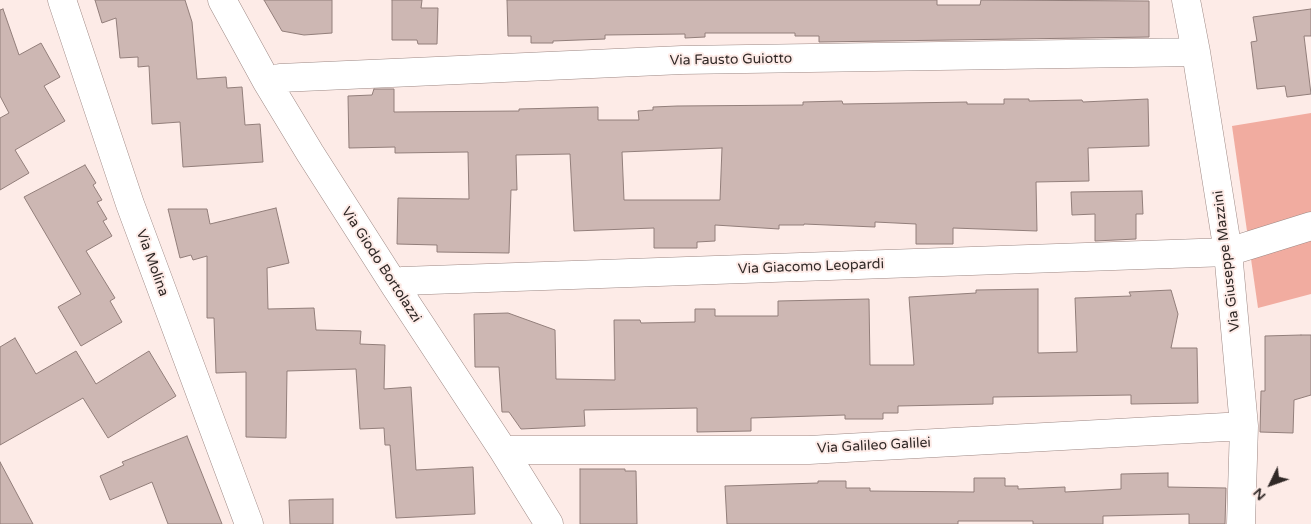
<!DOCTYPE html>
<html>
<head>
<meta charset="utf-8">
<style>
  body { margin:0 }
  #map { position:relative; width:1311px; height:524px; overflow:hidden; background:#fdebe7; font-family:"Varela Round",sans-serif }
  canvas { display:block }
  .north { position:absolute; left:1246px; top:459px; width:50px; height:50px; -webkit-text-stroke:4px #fdebe7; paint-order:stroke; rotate:228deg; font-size:14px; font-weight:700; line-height:20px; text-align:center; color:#312927 }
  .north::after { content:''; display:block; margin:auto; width:18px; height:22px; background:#312927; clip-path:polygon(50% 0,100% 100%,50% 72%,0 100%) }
</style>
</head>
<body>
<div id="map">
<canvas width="1311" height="524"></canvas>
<div class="north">N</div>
</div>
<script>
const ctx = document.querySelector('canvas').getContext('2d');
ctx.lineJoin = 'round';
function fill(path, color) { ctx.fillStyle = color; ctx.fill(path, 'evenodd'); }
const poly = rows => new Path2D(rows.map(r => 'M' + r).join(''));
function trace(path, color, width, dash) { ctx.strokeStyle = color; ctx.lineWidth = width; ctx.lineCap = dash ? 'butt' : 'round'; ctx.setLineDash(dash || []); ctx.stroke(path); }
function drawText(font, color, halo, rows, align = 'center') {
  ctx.font = font + ' "Varela Round",sans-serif'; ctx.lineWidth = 4; ctx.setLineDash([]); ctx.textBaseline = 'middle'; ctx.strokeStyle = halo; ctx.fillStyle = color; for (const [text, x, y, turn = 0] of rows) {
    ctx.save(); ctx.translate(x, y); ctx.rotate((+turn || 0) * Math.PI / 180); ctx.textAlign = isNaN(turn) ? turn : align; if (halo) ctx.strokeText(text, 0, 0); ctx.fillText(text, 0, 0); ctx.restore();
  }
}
fill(poly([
  [1311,113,1311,294,1258,308,1232,126]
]), '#f1aca0');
const building = poly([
  [95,0,185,0,192,22,197,79,226,77,227,88,242,87,245,125,260,124,263,162,183,167,180,122,152,124,149,66,138,67,138,57,120,58,116,18,102,23,95,0],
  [264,0,332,0,332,33,304,35,282,31,264,0],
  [392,0,422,0,421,8,438,8,437,44,418,44,417,40,392,40,392,0],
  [507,0,937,0,937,5,980,5,981,0,1149,1,1149,37,819,42,819,36,795,36,795,33,705,33,705,37,685,38,685,34,605,35,605,39,553,41,553,43,531,43,531,36,508,36,507,0],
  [3,9,19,55,41,43,60,77,44,86,65,121,15,150,29,173,0,190,0,118,9,113,0,96,0,10,3,9],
  [1311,9,1311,36,1304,36,1311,94,1287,97,1285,86,1257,89,1251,42,1257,41,1253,17,1311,9],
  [374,89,394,89,394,112,519,111,519,109,598,107,598,120,639,120,638,111,653,110,653,107,677,106,803,105,803,102,842,101,843,104,967,102,967,104,1004,104,1004,99,1029,99,1029,101,1082,100,1083,102,1148,99,1149,146,1088,148,1089,181,1036,182,1037,231,953,228,953,244,916,244,916,224,875,222,875,227,804,224,804,225,779,225,779,229,715,225,715,241,697,242,697,248,654,248,654,228,574,231,570,154,516,155,517,190,511,190,509,253,437,252,437,245,397,244,398,198,469,199,468,152,395,153,395,147,349,148,348,96,372,95,374,89],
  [722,148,720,200,624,200,622,152,722,148],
  [85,165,96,183,93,185,102,200,97,202,107,219,103,221,112,236,86,251,115,298,110,301,122,322,81,346,58,307,81,294,24,197,85,165],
  [1142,191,1143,214,1136,214,1136,239,1095,241,1095,214,1072,215,1071,192,1142,191],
  [276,208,289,263,267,268,268,309,314,308,316,330,361,331,360,344,385,345,384,389,411,387,416,470,473,467,475,514,396,518,390,445,385,445,384,428,360,429,356,369,287,371,286,438,246,437,246,372,216,373,214,318,207,318,207,256,193,260,191,255,180,258,168,209,207,209,210,224,276,208],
  [1038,289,1038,353,1077,352,1075,298,1131,296,1129,292,1171,290,1178,314,1171,348,1197,348,1198,403,1131,404,1131,395,993,397,993,404,898,406,898,413,883,413,883,419,845,419,845,415,751,418,751,431,697,432,697,408,584,410,585,426,521,429,509,412,502,412,499,367,475,367,474,314,508,313,555,330,556,379,615,380,614,320,640,320,641,323,695,322,695,309,715,309,715,316,778,316,778,301,869,299,870,365,914,365,909,297,976,293,976,290,1038,289],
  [1301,335,1311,335,1311,395,1294,400,1293,433,1260,432,1261,391,1265,391,1265,336,1301,335],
  [15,338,36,374,76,351,96,384,149,351,176,396,108,438,83,398,0,445,0,347,15,338],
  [187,436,222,524,168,524,152,482,110,500,100,476,124,465,122,462,187,436],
  [0,462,33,524,0,524,0,462],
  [580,469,625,469,625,471,636,471,637,524,580,524,580,469],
  [1168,473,1168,487,1226,488,1225,524,1189,524,1189,514,1103,516,1103,524,1033,524,1033,521,958,521,958,524,727,524,725,486,818,483,818,481,846,481,846,488,870,488,870,491,974,492,974,478,1005,478,1005,486,1018,486,1018,489,1065,487,1065,492,1121,489,1121,474,1168,473],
  [333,499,333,524,290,524,289,500,333,499]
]);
fill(building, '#cdb7b3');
trace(building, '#927e7a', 1);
const minor = poly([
  [62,0,130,204,249,524],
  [222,0,267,82,310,153,395,286,503,450,549,524],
  [1186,0,1196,52,1228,252,1244,426,1241,524],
  [267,82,280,78,682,60,1196,52],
  [395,286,402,281,1228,252,1311,226],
  [503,450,809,450,1244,426]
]);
trace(minor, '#9d8884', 29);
trace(minor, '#fff', 28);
drawText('14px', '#312927', '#fdebe7', [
  ["Via Fausto Guiotto",731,60,-1],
  ["Via Giuseppe Mazzini",1227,261,-97],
  ["Via Molina",152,263,70],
  ["Via Giodo Bortolazzi",381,265,57],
  ["Via Giacomo Leopardi",811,267,-2],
  ["Via Galileo Galilei",874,446,-3]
]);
</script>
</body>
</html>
